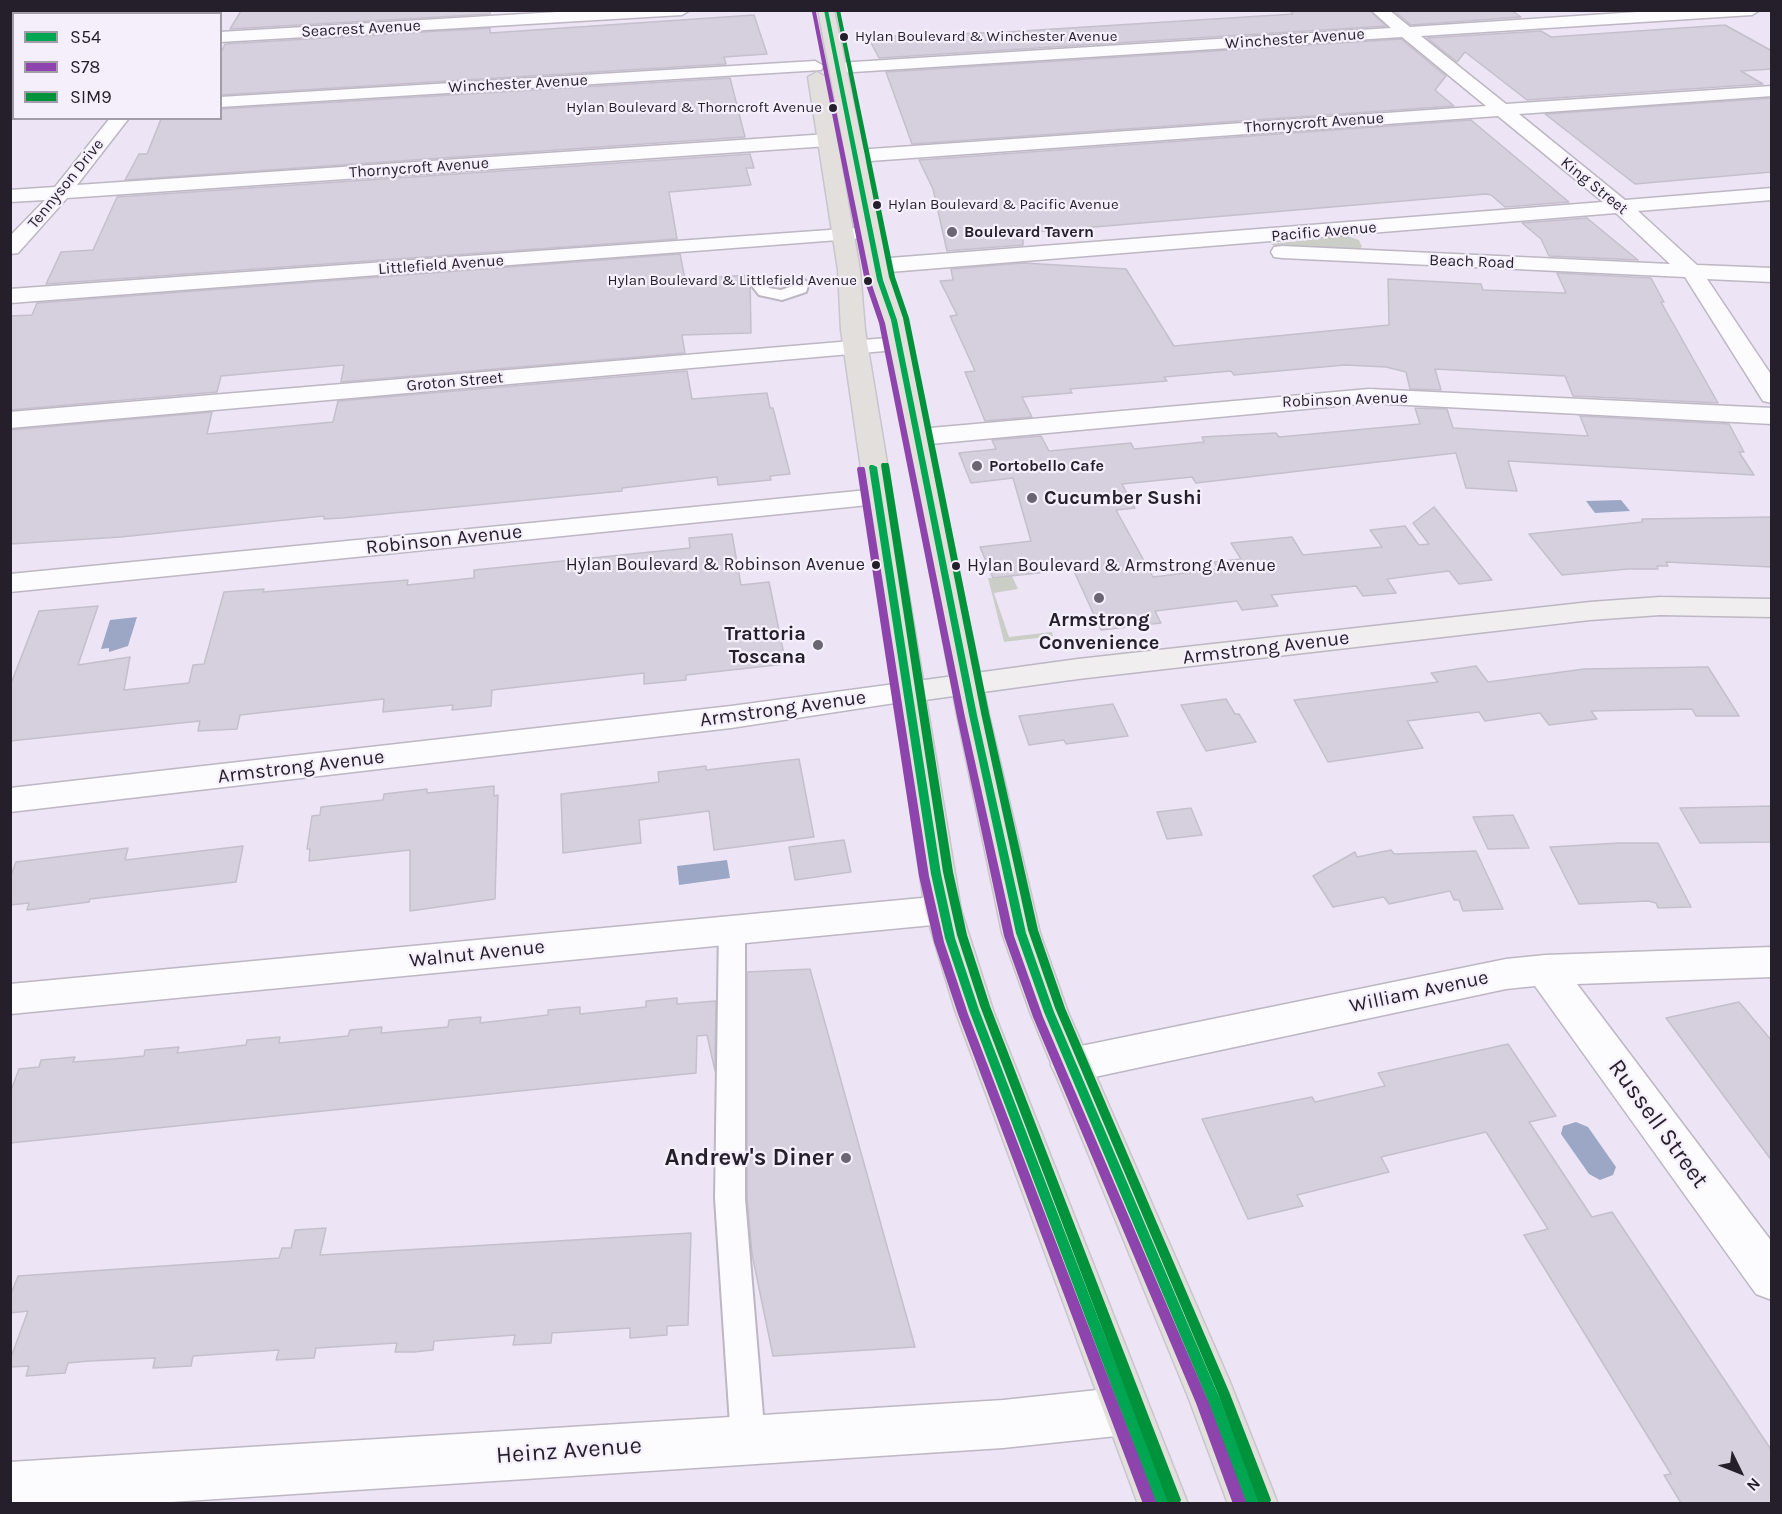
<!DOCTYPE html>
<html>
<head>
<meta charset="utf-8">
<style>
  body { margin:0 }
  #map { position:relative; width:1782px; height:1514px; overflow:hidden; background:#ede5f6; font-family:Karla,sans-serif }
  canvas { display:block }
  .frame { position:absolute; inset:0; border:12px solid #251f2b; pointer-events:none }
  .legend { position:absolute; left:12px; top:12px; width:210px; height:108px; box-sizing:border-box; background:#f5effc; border:2px solid #a29ca8; margin:0; padding:8px 10px; list-style:none; font-size:18px; color:#251f2b }
  .legend li { display:flex; align-items:center; gap:12px; height:30px }
  .legend b { width:30px; border:2px solid #a29ca8 }
  .north { position:absolute; left:1710px; top:1442px; width:60px; height:60px; -webkit-text-stroke:4px #f5effc; paint-order:stroke; rotate:133deg; font-size:16px; font-weight:700; line-height:24px; text-align:center; color:#251f2b }
  .north::after { content:''; display:block; margin:auto; width:21px; height:27px; background:#251f2b; clip-path:polygon(50% 0,100% 100%,50% 72%,0 100%) }
</style>
</head>
<body>
<div id="map">
<canvas width="1782" height="1514"></canvas>
<div class="frame"></div>
<ul class="legend">
<li><b style="height:8px;background:#00a651"></b>S54</li>
<li><b style="height:8px;background:#8e44ad"></b>S78</li>
<li><b style="height:8px;background:#00933c"></b>SIM9</li>
</ul>
<div class="north">N</div>
</div>
<script>
const ctx = document.querySelector('canvas').getContext('2d');
ctx.lineJoin = 'round';
function fill(path, color) { ctx.fillStyle = color; ctx.fill(path, 'evenodd'); }
const poly = rows => new Path2D(rows.map(r => 'M' + r).join(''));
function trace(path, color, width, dash) { ctx.strokeStyle = color; ctx.lineWidth = width; ctx.lineCap = dash ? 'butt' : 'round'; ctx.setLineDash(dash || []); ctx.stroke(path); }
function drawText(font, color, halo, rows, align = 'center') {
  ctx.font = font + ' Karla,sans-serif'; ctx.lineWidth = 4.5; ctx.setLineDash([]); ctx.textBaseline = 'middle'; ctx.strokeStyle = halo; ctx.fillStyle = color; for (const [text, x, y, turn = 0] of rows) {
    ctx.save(); ctx.translate(x, y); ctx.rotate((+turn || 0) * Math.PI / 180); ctx.textAlign = isNaN(turn) ? turn : align; if (halo) ctx.strokeText(text, 0, 0); ctx.fillText(text, 0, 0); ctx.restore();
  }
}
fill(poly([
  [1347,236,1359,240,1362,247,1356,250,1279,247,1270,244],
  [1012,576,1018,589,994,593,1009,637,1052,632,1053,636,1004,642,988,578]
]), '#cbcec7');
fill(poly([
  [1621,500,1630,511,1595,513,1586,501],
  [137,617,128,646,109,652,109,648,101,649,110,620],
  [727,860,730,878,679,885,677,866],
  [1576,1122,1588,1127,1616,1167,1613,1175,1600,1180,1589,1174,1561,1134,1563,1126]
]), '#9ca7c6');
const building = poly([
  [490,10,490,14,230,29,241,11,490,10],
  [1289,10,1369,10,1386,26,879,58,868,37,1006,32,1293,14,1289,10],
  [1393,10,1511,10,1521,17,1411,25,1393,10],
  [754,15,767,54,724,57,726,64,220,95,220,55,225,44,490,28,490,33,754,15],
  [1725,25,1772,51,1772,69,1741,71,1763,84,1527,100,1465,52,1457,62,1427,38,1541,31,1551,37,1725,25],
  [1401,39,1446,76,1435,90,1454,106,912,144,886,72,1401,39],
  [730,78,745,137,125,180,139,154,147,154,161,119,220,118,220,109,730,78],
  [1772,98,1772,172,1635,184,1545,114,1772,98],
  [1471,120,1569,202,1505,207,1491,195,1486,194,1023,233,1023,245,947,251,933,189,919,160,1471,120],
  [750,154,754,168,746,168,751,185,669,192,677,239,46,284,61,252,93,250,117,197,750,154],
  [1587,218,1599,228,1638,260,1549,256,1541,239,1522,223,1587,218],
  [680,254,685,279,750,275,751,333,682,335,685,353,341,382,344,365,221,376,217,392,10,410,10,316,32,315,37,303,680,254],
  [1023,263,1126,269,1174,346,1389,325,1388,279,1481,284,1483,290,1566,293,1557,273,1651,278,1664,302,1661,302,1718,403,1573,396,1565,376,1435,369,1441,390,1410,389,1406,372,1386,367,1345,365,1234,375,1231,371,1164,377,1167,381,1070,389,1072,393,1022,397,1032,417,985,421,965,372,975,371,950,316,957,315,940,281,953,280,951,269,1023,263],
  [687,371,692,399,767,393,770,408,773,408,790,474,770,476,771,480,718,485,717,477,622,488,622,491,342,518,324,519,324,516,121,537,10,544,10,430,212,412,207,434,333,422,338,401,687,371],
  [1415,408,1447,409,1453,428,1588,436,1580,416,1729,424,1744,452,1739,452,1754,475,1508,461,1517,491,1466,488,1456,453,1196,483,1192,477,1122,484,1135,508,1116,510,1153,577,1218,569,1214,562,1241,559,1231,543,1292,537,1303,555,1382,547,1370,530,1405,526,1419,545,1429,544,1413,523,1434,507,1492,580,1459,584,1449,571,1387,579,1396,593,1363,596,1356,586,1271,595,1278,606,1242,610,1237,601,1155,611,1161,623,1101,630,1073,569,993,578,980,547,1031,541,1013,478,971,483,959,453,996,449,992,440,1041,436,1049,451,1131,443,1134,449,1204,442,1202,437,1276,433,1279,437,1420,424,1415,408],
  [1772,517,1772,567,1666,562,1668,566,1657,566,1658,569,1628,569,1562,575,1529,534,1642,522,1642,519,1772,517],
  [732,534,741,585,769,582,786,664,686,675,686,680,644,684,644,673,492,690,491,706,452,710,453,705,383,712,384,699,240,715,237,729,198,731,200,721,10,741,10,686,39,611,98,606,78,665,130,657,124,690,189,683,193,665,204,664,224,592,264,589,263,592,408,580,407,585,474,578,474,570,690,548,689,538,732,534],
  [1476,666,1488,682,1584,669,1708,667,1739,716,1696,716,1692,709,1591,711,1597,719,1549,725,1540,713,1485,721,1479,712,1407,721,1423,748,1328,762,1294,700,1438,682,1431,673,1476,666],
  [1226,699,1235,714,1239,714,1256,742,1206,751,1181,705,1226,699],
  [1113,704,1128,736,1066,744,1064,740,1029,745,1019,716,1113,704],
  [799,759,814,837,714,850,709,811,639,820,641,843,563,853,561,794,659,782,658,772,706,766,706,770,799,759],
  [494,786,494,796,498,795,495,899,410,911,410,850,309,861,310,849,307,849,312,816,320,815,321,807,383,800,384,794,427,789,427,793,494,786],
  [1772,806,1772,842,1700,843,1680,808,1772,806],
  [1191,808,1202,835,1167,839,1157,812,1191,808],
  [1513,815,1529,848,1488,849,1473,817,1513,815],
  [844,840,851,872,795,880,789,847,844,840],
  [1620,843,1658,843,1691,907,1658,908,1656,903,1648,901,1579,904,1550,847,1620,843],
  [243,846,236,882,90,899,89,902,27,910,29,903,10,905,10,878,16,862,128,848,125,860,243,846],
  [1391,850,1394,854,1476,851,1503,909,1463,911,1459,900,1454,900,1450,891,1389,904,1384,897,1333,907,1313,876,1355,852,1357,857,1391,850],
  [810,969,915,1347,773,1356,752,1254,747,1198,747,972,810,969],
  [677,998,677,1004,716,1001,715,1071,707,1035,697,1036,696,1073,10,1143,10,1093,19,1069,39,1067,41,1060,75,1057,73,1062,113,1059,144,1056,145,1050,179,1047,177,1053,246,1045,247,1040,280,1037,279,1043,348,1036,350,1030,382,1027,381,1033,448,1027,449,1020,481,1017,480,1023,548,1015,548,1010,580,1007,580,1014,646,1007,646,1001,677,998],
  [1739,1002,1772,1041,1772,1161,1666,1018,1739,1002],
  [1508,1044,1556,1116,1529,1122,1592,1217,1612,1212,1772,1451,1772,1503,1681,1503,1664,1475,1671,1474,1524,1235,1548,1229,1486,1132,1381,1157,1389,1172,1297,1195,1303,1206,1248,1219,1202,1119,1312,1097,1315,1102,1385,1086,1378,1073,1508,1044],
  [326,1228,320,1255,691,1233,688,1325,667,1326,667,1335,630,1338,630,1328,552,1333,551,1343,513,1345,515,1335,434,1341,433,1350,414,1352,395,1352,397,1343,316,1348,314,1358,276,1360,279,1350,193,1356,191,1366,153,1368,155,1358,89,1361,68,1363,65,1373,26,1376,29,1366,10,1367,10,1360,28,1311,10,1313,10,1296,18,1276,279,1258,282,1248,291,1248,295,1230,326,1228]
]);
fill(building, '#d6cfdd');
trace(building, '#c5bfcc', 1.5);
const lane = poly([
  [801,278,809,283,806,292,782,300,759,295,752,286,760,281,765,283,769,288,781,290,793,286,796,280,801,278],
  [732,919,741,922,745,929,745,1198,765,1440,760,1452,748,1457,736,1452,731,1440,715,1198,719,929,723,922,732,919]
]);
const street = poly([
  [196,10,212,10,210,14,194,14,196,10],
  [591,10,690,10,682,15,220,42,220,32,591,10],
  [1371,10,1389,10,1410,27,1668,10,1760,10,1752,15,1421,36,1506,104,1772,86,1772,96,1519,114,1625,200,1772,188,1772,200,1638,211,1697,265,1772,268,1772,282,1707,279,1772,376,1772,403,1763,401,1685,277,1282,258,1274,257,1271,252,1274,247,1282,246,1670,264,1616,213,877,273,869,271,866,266,869,261,877,259,1603,202,1498,116,856,162,846,156,856,150,1486,106,1402,37,838,73,829,68,838,63,1391,28,1371,10],
  [10,44,14,44,14,54,10,54,10,44],
  [815,61,824,66,821,70,220,107,220,97,815,61],
  [110,118,129,118,77,185,828,134,837,140,828,146,67,198,18,253,10,254,10,236,45,200,10,202,10,190,55,187,110,118],
  [871,227,878,229,882,233,878,237,10,303,10,289,871,227],
  [899,337,907,339,911,344,907,349,10,428,10,412,899,337],
  [1369,389,1772,408,1772,424,1369,403,919,445,910,442,906,437,910,432,919,429,1369,389],
  [878,489,888,491,892,497,888,503,10,592,10,574,878,489],
  [910,682,921,685,926,692,921,699,731,728,10,812,10,788,731,706,910,682],
  [943,896,956,900,961,910,956,920,943,924,10,1014,10,984,943,896],
  [1772,947,1772,977,1577,984,1772,1242,1772,1300,1756,1294,1535,986,1506,989,1071,1082,1057,1077,1051,1065,1057,1053,1071,1048,1506,959,1545,955,1772,947],
  [1126,1387,1143,1394,1150,1411,1143,1428,1126,1435,1003,1448,140,1504,10,1504,10,1462,1003,1400,1126,1387]
]);
const secondary = poly([
  [1660,597,1772,599,1772,617,1660,615,1590,620,1078,679,910,702,899,699,894,692,899,685,910,682,1078,659,1590,602,1660,597]
]);
const primary = poly([
  [818,10,834,10,891,280,905,320,989,715,1040,933,1068,1012,1230,1382,1278,1504,1228,1504,1189,1399,1030,1012,1002,933,957,715,883,320,869,280,818,10],
  [817,72,826,77,860,270,865,330,961,910,993,1010,1188,1504,1138,1504,955,1010,925,910,841,330,838,270,808,77,817,72]
]);
trace(lane, '#bdb6c3', 4);
trace(street, '#bdb6c3', 3);
trace(secondary, '#bdb6c3', 3);
trace(primary, '#c9c4cd', 3);
fill(lane, '#fcfbfe');
fill(street, '#fcfbfe');
fill(secondary, '#f0eeee');
fill(primary, '#e3dfdc');
fill(poly([
  [824,10,828,10,883,280,897,320,977,715,1026,933,1054,1012,1220,1399,1260,1504,1246,1504,1207,1399,1044,1012,1016,933,969,715,891,320,877,280,824,10],
  [870,465,873,465,877,467,941,874,955,938,979,1010,1170,1504,1156,1504,969,1010,945,938,931,874,869,467,870,465]
]), '#00a651');
fill(poly([
  [814,11,816,12,871,282,885,323,965,717,1014,936,1043,1017,1209,1403,1247,1504,1233,1504,1196,1403,1033,1017,1004,936,957,717,879,323,865,282,812,12,814,11],
  [858,467,864,467,865,469,929,876,944,942,968,1014,1157,1504,1143,1504,958,1014,934,942,919,876,857,469,858,467]
]), '#8e44ad');
fill(poly([
  [836,10,840,10,895,277,909,318,989,713,1038,930,1065,1008,1230,1394,1271,1500,1269,1504,1259,1504,1218,1394,1055,1008,1028,930,981,713,903,318,889,277,836,10],
  [882,463,888,463,889,465,953,872,967,935,990,1006,1181,1500,1179,1504,1169,1504,1167,1500,980,1006,957,935,943,872,881,465,882,463]
]), '#00933c');
for (const [x, y, r, color] of [
  [844,37,5,"#251f2b"],
  [833,108,5,"#251f2b"],
  [877,205,5,"#251f2b"],
  [952,232,6,"#6b6472"],
  [868,281,5,"#251f2b"],
  [977,466,6,"#6b6472"],
  [1032,498,6,"#6b6472"],
  [876,565,5,"#251f2b"],
  [956,566,5,"#251f2b"],
  [1099,598,6,"#6b6472"],
  [818,645,6,"#6b6472"],
  [846,1158,6,"#6b6472"]
]) { const dot = new Path2D(); dot.arc(x, y, r, 0, 2 * Math.PI); ctx.fillStyle = color; ctx.fill(dot); trace(dot, '#f5effc', 2); }
drawText('15px', '#251f2b', '#f5effc', [
  ["Hylan Boulevard & Winchester Avenue",855,37],
  ["Hylan Boulevard & Thorncroft Avenue",822,108,"right"],
  ["Hylan Boulevard & Pacific Avenue",888,205],
  ["Hylan Boulevard & Littlefield Avenue",857,281,"right"]
], 'left');
drawText('16px', '#251f2b', '#f5effc', [
  ["Seacrest Avenue",361,29,-3],
  ["Winchester Avenue",1295,39,-4],
  ["Winchester Avenue",518,84,-3],
  ["Thornycroft Avenue",1314,123,-4],
  ["Thornycroft Avenue",419,168,-4],
  ["Tennyson Drive",66,184,-51],
  ["King Street",1594,186,39],
  ["Pacific Avenue",1324,232,-5],
  ["Beach Road",1472,262,2],
  ["Littlefield Avenue",441,265,-4],
  ["Groton Street",455,382,-5],
  ["Robinson Avenue",1345,400,-2]
]);
drawText('bold 16px', '#251f2b', '#f5effc', [
  ["Boulevard Tavern",964,232],
  ["Portobello Cafe",989,466]
], 'left');
drawText('18px', '#251f2b', '#f5effc', [
  ["Hylan Boulevard & Robinson Avenue",865,565],
  ["Hylan Boulevard & Armstrong Avenue",967,566,"left"]
], 'right');
drawText('bold 20px', '#251f2b', '#f5effc', [
  ["Cucumber Sushi",1044,498],
  ["Armstrong",1099,620,"center"],
  ["Convenience",1099,643,"center"],
  ["Trattoria",806,634,"right"],
  ["Toscana",806,657,"right"]
], 'left');
drawText('20px', '#251f2b', '#f5effc', [
  ["Robinson Avenue",444,540,-6],
  ["Armstrong Avenue",1266,648,-7],
  ["Armstrong Avenue",783,709,-8],
  ["Armstrong Avenue",301,767,-7],
  ["Walnut Avenue",477,954,-6],
  ["William Avenue",1419,992,-12]
]);
drawText('24px', '#251f2b', '#f5effc', [
  ["Russell Street",1658,1124,54],
  ["Heinz Avenue",569,1451,-4]
]);
drawText('bold 24px', '#251f2b', '#f5effc', [
  ["Andrew's Diner",834,1158]
], 'right');
</script>
</body>
</html>
